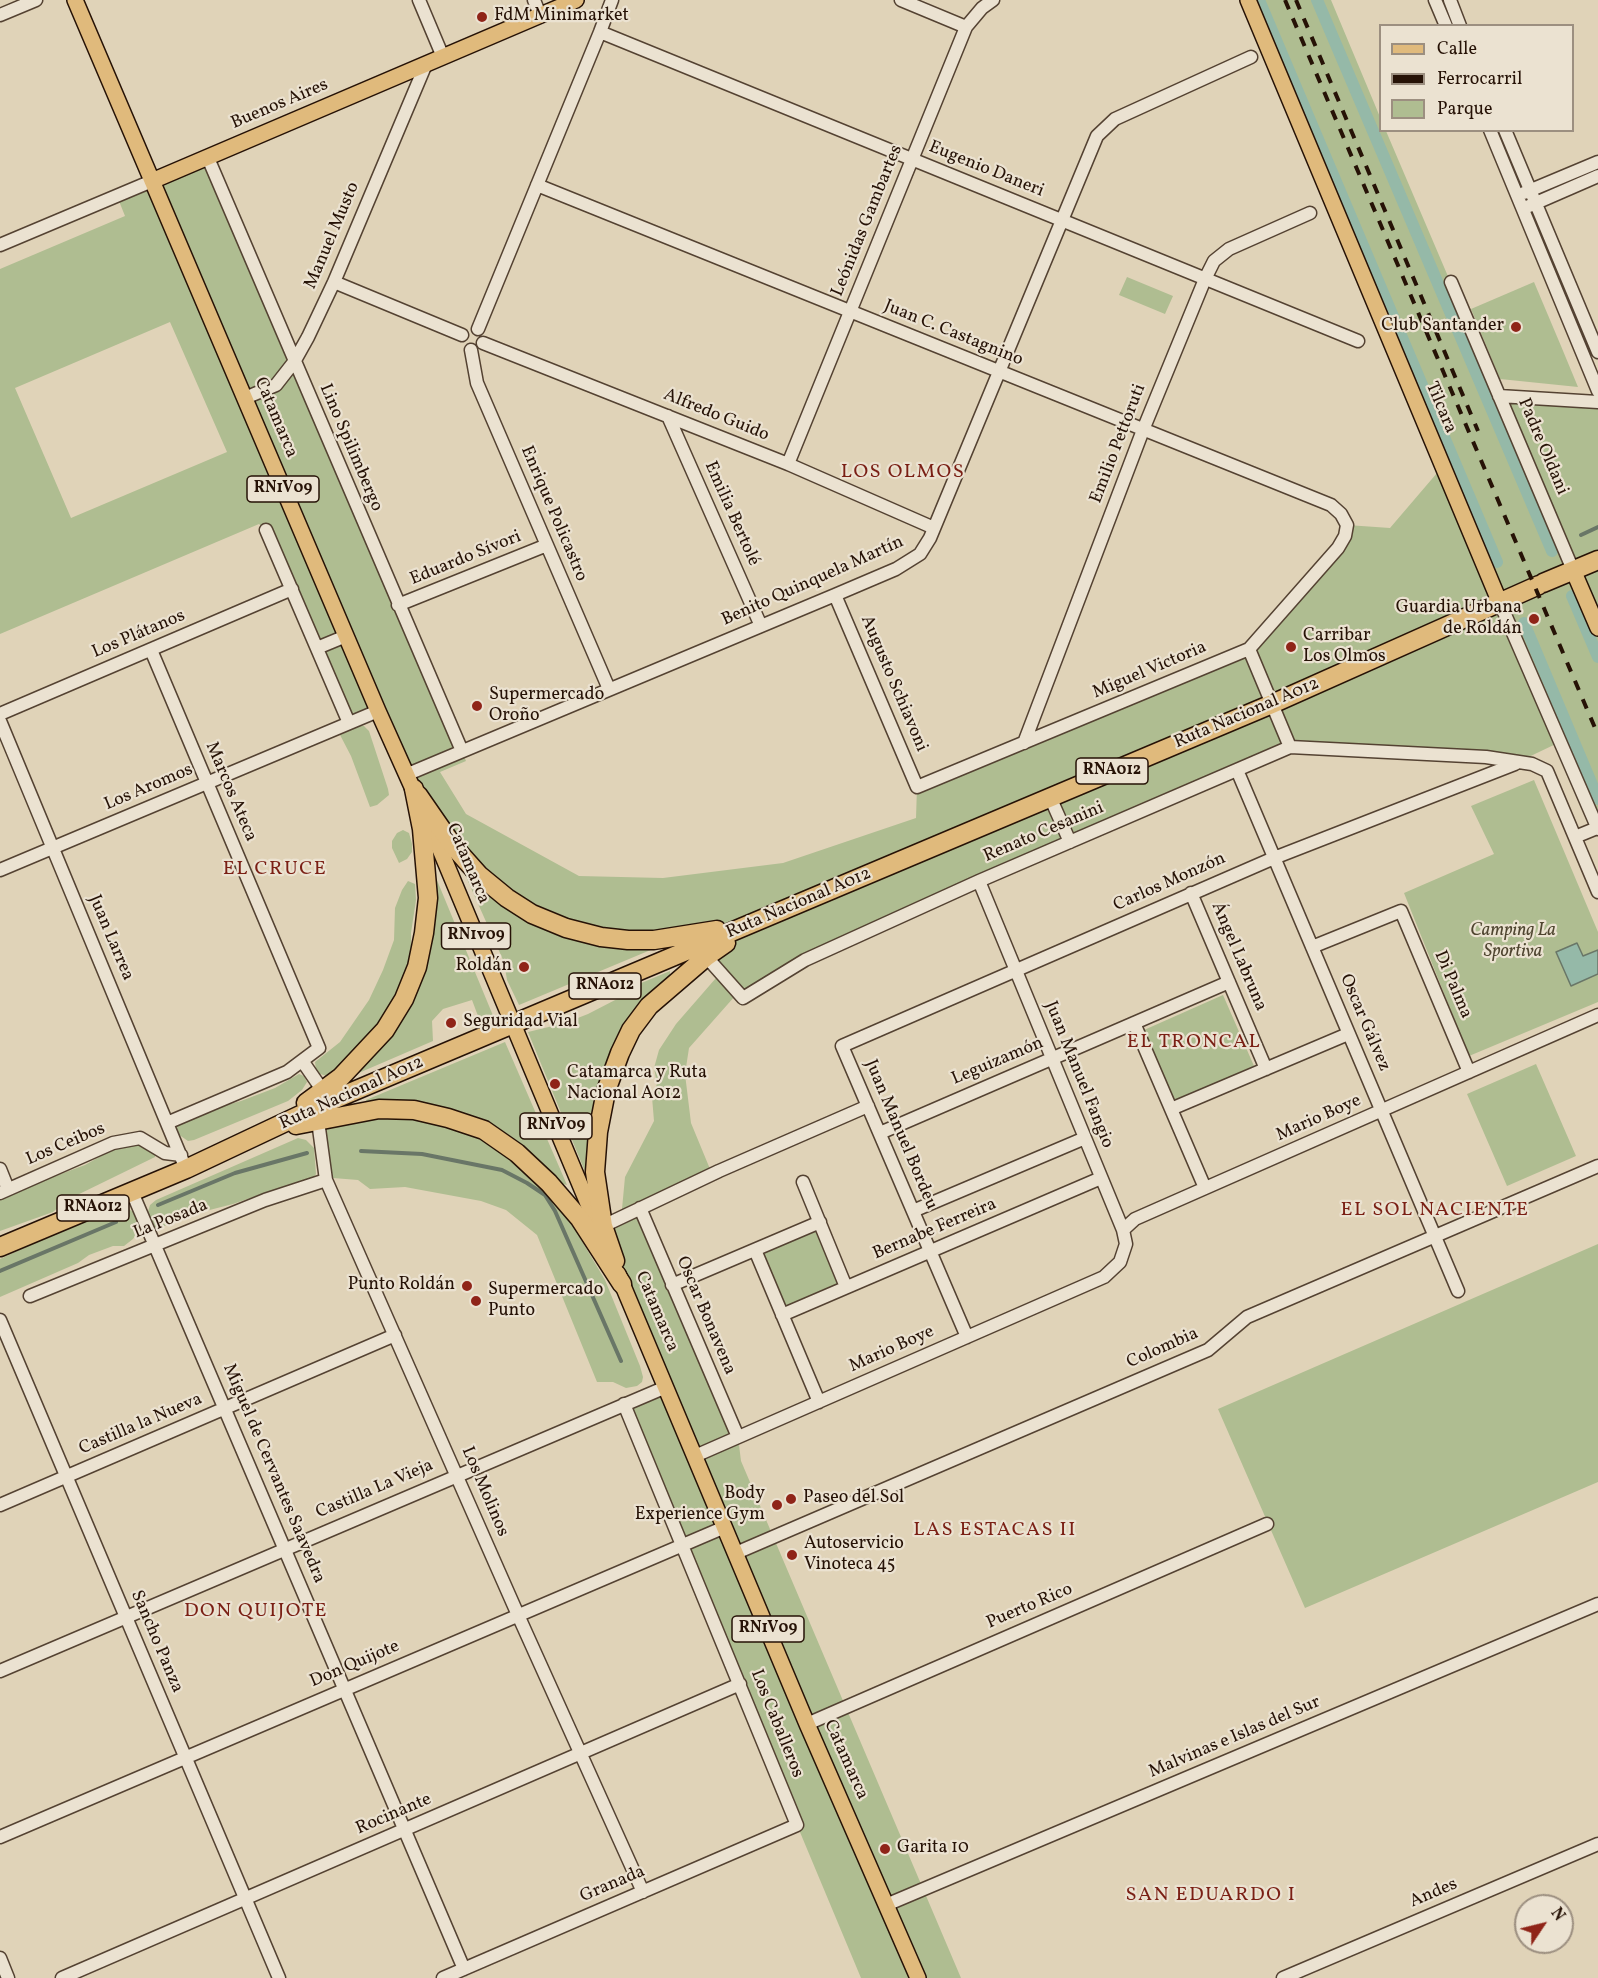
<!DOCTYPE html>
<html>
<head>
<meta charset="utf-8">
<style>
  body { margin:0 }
  #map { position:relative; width:1598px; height:1978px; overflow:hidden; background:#e0d3b8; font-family:Vollkorn,serif }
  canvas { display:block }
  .legend { position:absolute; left:1379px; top:24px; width:195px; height:108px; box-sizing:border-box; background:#ebe2d1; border:2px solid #9c8f80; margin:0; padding:8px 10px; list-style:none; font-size:18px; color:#261206 }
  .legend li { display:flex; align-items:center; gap:12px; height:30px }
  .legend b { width:30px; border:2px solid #9c8f80 }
  .north { position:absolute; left:1514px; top:1894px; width:60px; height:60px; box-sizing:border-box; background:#ebe2d1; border:2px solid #9c8f80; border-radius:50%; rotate:55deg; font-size:16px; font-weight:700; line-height:24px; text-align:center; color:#261206 }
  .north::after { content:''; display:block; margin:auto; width:21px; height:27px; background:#8f2418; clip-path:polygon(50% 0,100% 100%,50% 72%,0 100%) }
</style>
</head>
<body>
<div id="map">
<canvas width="1598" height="1978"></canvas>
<ul class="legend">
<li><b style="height:8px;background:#e0ba7c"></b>Calle</li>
<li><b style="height:8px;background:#261206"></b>Ferrocarril</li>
<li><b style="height:16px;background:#afbd91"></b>Parque</li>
</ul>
<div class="north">N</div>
</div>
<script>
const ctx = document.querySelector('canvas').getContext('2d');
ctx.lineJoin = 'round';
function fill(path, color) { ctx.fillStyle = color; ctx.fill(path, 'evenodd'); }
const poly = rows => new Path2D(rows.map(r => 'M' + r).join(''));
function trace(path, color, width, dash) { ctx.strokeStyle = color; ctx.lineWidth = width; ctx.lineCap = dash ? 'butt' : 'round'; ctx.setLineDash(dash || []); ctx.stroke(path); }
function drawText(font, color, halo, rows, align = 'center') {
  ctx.font = font + ' Vollkorn,serif'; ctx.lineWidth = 4.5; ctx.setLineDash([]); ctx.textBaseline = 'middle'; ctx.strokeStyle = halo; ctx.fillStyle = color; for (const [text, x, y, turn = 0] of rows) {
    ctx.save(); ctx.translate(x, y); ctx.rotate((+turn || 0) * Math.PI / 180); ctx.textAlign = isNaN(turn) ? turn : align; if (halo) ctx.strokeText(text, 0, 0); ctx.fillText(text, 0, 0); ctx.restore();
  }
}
fill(poly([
  [1248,0,1331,0,1380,117,1380,130,1386,131,1499,396,1598,402,1598,829,1560,742,1516,763,1290,747,805,960,743,998,686,936,655,940,532,914,454,847,378,711,349,723,266,530,259,524,0,634,0,269,125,216,117,196,208,158,466,761,440,772,466,814,579,876,663,878,783,863,916,818,917,787,1249,649,1337,548,1347,525,1390,528,1443,466],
  [170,322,227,452,71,518,15,388],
  [1127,277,1173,296,1165,314,1119,295],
  [1534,282,1561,346,1578,387,1500,379,1471,309],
  [357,725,364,726,369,731,388,789,389,795,377,805,370,807,351,756,339,733],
  [1534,780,1598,932,1598,1002,1469,1056,1404,893,1494,854,1471,806],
  [403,830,409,833,412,844,412,852,407,859,399,863,392,848,392,841,397,833],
  [463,870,520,913,655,945,653,949,519,1005,507,980,504,962],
  [434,873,494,1018,481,1024,472,1000,443,1009,432,1021,433,1041,354,1075,410,1002],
  [408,881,415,884,416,900,411,933,411,954,396,1004,357,1054,327,1076,320,1074,316,1070,315,1062,340,1042,369,1000,383,970,394,940,395,908,402,890],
  [670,971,670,978,641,1009,586,1174,528,1032,565,1023,588,1014,619,998,627,989],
  [716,978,735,996,689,1048,685,1074,691,1123,710,1169,627,1209,622,1209,625,1177,654,1121,652,1097,657,1084,654,1068,659,1050,676,1024],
  [1223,995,1254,1066,1175,1101,1144,1030],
  [505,1042,567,1185,559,1183,494,1131,367,1105,366,1100],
  [1536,1064,1576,1156,1507,1186,1467,1094],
  [299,1074,304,1076,307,1082,302,1090,288,1101,194,1140,188,1141,175,1132,176,1126,183,1120,201,1112,241,1101,275,1088],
  [397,1117,423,1120,477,1136,507,1153,544,1184,573,1226,605,1280,640,1366,643,1377,642,1382,637,1386,626,1388,613,1382,597,1382,537,1235,506,1210,481,1201,405,1187,370,1189,358,1180,333,1178,328,1167,323,1140,326,1130,336,1124,368,1118],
  [298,1138,306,1140,314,1148,316,1174,311,1181,301,1185,282,1187,233,1204,190,1215,160,1228,152,1227,147,1215,150,1205,156,1200],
  [137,1145,148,1147,155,1153,155,1157,67,1200,53,1212,0,1231,0,1200,23,1188,85,1165,117,1147],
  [121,1206,129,1209,134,1213,137,1223,137,1233,133,1239,124,1246,113,1246,89,1255,78,1263,0,1297,0,1259,109,1209],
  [640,1209,738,1437,741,1461,961,1978,861,1978,797,1825,624,1404,666,1387,603,1226],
  [815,1230,838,1286,785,1308,762,1252],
  [1598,1244,1598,1482,1305,1608,1218,1409]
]), '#afbd91');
const water = poly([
  [1577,943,1583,956,1598,950,1598,974,1571,986,1556,952,1577,943]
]);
fill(water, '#95b9a8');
trace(water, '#697667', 1.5);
trace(poly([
  [1581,535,1598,527],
  [361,1151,422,1154,502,1170,527,1183,545,1195,555,1211,621,1361],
  [158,1205,235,1173,307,1153],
  [0,1271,116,1222]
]), '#697667', 4);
trace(poly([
  [1259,0,1497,562],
  [1317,0,1552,551],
  [1572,596,1598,657],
  [1524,623,1598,799]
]), '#95b9a8', 12);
const minor = poly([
  [419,0,443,57],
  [534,0,540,15],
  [901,0,966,27],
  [1435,0,1446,26],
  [1450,0,1460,26],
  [0,15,36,0],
  [600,32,1358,341],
  [1490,130,1598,391],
  [1505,130,1598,352],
  [208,158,462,751],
  [537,185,1331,505,1341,514,1347,525,1345,536,1338,548,1249,649,917,787,835,595],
  [1524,193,1598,162],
  [1529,206,1598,176],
  [0,245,152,181],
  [334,282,462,335],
  [1451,282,1573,570],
  [478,329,600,32,612,0],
  [483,343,788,464,934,528],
  [471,350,477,383,609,689],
  [1499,396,1598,402],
  [245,398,276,385,294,362,308,337,334,282,426,64],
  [668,416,761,626],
  [788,464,966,27,982,8,993,0],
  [266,530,349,723],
  [1500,603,1598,829],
  [398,605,547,545],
  [317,648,346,636],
  [1249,649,1290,747],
  [151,650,319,1048,287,1072,167,1123],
  [0,714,292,589],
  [0,721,186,1169],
  [1024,743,1143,430,1205,279,1214,261,1229,249,1310,213],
  [1237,770,1458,1291],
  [408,774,835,595,896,569,920,554,930,538,1097,136,1115,119,1251,57],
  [1050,797,1070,842],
  [1575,837,1597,828],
  [0,870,378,711],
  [1191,893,1266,1069],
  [1312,947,1401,911,1469,1072],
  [702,952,743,998,805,960,979,881,1290,747,1486,757,1532,764,1547,771,1598,892],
  [1134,1023,1205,1188],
  [303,1062,323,1091],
  [1171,1109,1348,1034],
  [315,1116,318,1121,326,1180,518,1615,643,1892],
  [880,1133,1229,982],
  [0,1169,8,1189],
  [803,1182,846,1287],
  [132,1192,464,1969],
  [0,1193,113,1143,140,1138,165,1153,181,1155],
  [640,1208,738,1437],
  [913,1211,1085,1138],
  [599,1228,719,1171,868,1106],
  [1123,1230,1135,1219,1598,1015],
  [755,1250,819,1402],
  [672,1285,820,1222],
  [30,1296,265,1200,326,1180],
  [782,1315,1101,1178],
  [0,1320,279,1978],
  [967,1337,842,1046,1274,858,1515,764],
  [695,1456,1104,1277,1120,1262,1126,1244,1123,1230,979,881],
  [0,1505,395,1335],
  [736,1553,1208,1350,1247,1317,1598,1166],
  [0,1671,666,1387],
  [807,1724,1267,1524],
  [0,1837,725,1527],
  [886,1905,1598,1604],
  [0,1958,8,1978],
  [62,1978,740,1684],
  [443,1978,797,1825,624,1404],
  [1283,1978,1598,1844]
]);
const major = poly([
  [75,0,378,711,439,847,599,1230],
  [1248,0,1500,603],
  [152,181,576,0],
  [1573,570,1598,628],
  [618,1274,807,1724,918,1978]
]);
const highway = poly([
  [1543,583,1598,560],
  [418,795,454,847,479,875,507,898,532,914,566,928,601,937,628,940,654,940,717,930],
  [306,1103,341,1077,385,1030,404,999,417,967,424,933,428,898,422,829,414,789],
  [296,1125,379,1109,414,1110,448,1118,484,1130,517,1153,549,1183,580,1219,622,1284],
  [0,1247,186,1169,328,1102,1272,704,1539,585],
  [615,1261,603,1226,595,1172,598,1132,606,1091,620,1053,631,1030,649,1006,706,957,726,943]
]);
trace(minor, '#544232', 15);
trace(major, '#261206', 18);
trace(highway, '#261206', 21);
trace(minor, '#ebe2d1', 12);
trace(major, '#e0ba7c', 15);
trace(highway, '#e0ba7c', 18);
trace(poly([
  [1285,0,1598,735],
  [1296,0,1478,431]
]), '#261206', 4, [10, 10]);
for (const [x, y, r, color] of [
  [482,17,6,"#8f2418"],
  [1516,327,6,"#8f2418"],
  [1534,619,6,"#8f2418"],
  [1291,647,6,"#8f2418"],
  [477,706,6,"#8f2418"],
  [524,967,6,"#8f2418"],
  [451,1023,6,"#8f2418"],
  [555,1084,6,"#8f2418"],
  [467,1286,6,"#8f2418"],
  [476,1301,6,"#8f2418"],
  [791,1499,6,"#8f2418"],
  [777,1505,6,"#8f2418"],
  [792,1555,6,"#8f2418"],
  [885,1849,6,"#8f2418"]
]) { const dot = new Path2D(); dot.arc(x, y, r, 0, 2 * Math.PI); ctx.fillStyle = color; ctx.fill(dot); trace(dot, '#ebe2d1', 2); }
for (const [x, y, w] of [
  [283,489,72],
  [1112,771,72],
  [476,936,69],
  [605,986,72],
  [556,1126,72],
  [93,1208,72],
  [768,1629,72]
]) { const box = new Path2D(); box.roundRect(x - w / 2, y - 13, w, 26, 4.5); ctx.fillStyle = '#ebe2d1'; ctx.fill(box); trace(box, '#261206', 1.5); }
drawText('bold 16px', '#261206', null, [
  ["RN1V09",283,489],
  ["RNA012",1112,771],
  ["RN1v09",476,936],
  ["RNA012",605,986],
  ["RN1V09",556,1126],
  ["RNA012",93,1208],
  ["RN1V09",768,1629]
]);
drawText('18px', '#261206', '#ebe2d1', [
  ["FdM Minimarket",494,17],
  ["Club Santander",1504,327,"right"],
  ["Guardia Urbana",1522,609,"right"],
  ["de Roldán",1522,630,"right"],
  ["Carribar",1303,637],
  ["Los Olmos",1303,658],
  ["Supermercado",489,696],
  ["Oroño",489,717],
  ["Roldán",512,967,"right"],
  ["Seguridad Vial",463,1023],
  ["Catamarca y Ruta",567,1074],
  ["Nacional A012",567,1095],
  ["Punto Roldán",455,1286,"right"],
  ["Supermercado",488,1291],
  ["Punto",488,1312],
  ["Body",765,1495,"right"],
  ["Experience Gym",765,1516,"right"],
  ["Paseo del Sol",803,1499],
  ["Autoservicio",804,1545],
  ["Vinoteca 45",804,1566],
  ["Garita 10",897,1849]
], 'left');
drawText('18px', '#261206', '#ebe2d1', [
  ["Buenos Aires",280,105,-23],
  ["Eugenio Daneri",986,170,22],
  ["Leónidas Gambartes",868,221,-68],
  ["Manuel Musto",333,236,-67],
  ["Juan C. Castagnino",953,334,22],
  ["Tilcara",1440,408,67],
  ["Alfredo Guido",716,416,22],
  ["Catamarca",275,418,67],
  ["Emilio Pettoruti",1119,444,-69],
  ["Padre Oldani",1542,447,67],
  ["Lino Spilimbergo",350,448,67],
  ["Enrique Policastro",553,514,67],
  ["Emilia Bertolé",731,514,66],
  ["Eduardo Sívori",466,559,-22],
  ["Benito Quinquela Martín",813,582,-24],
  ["Los Plátanos",139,635,-23],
  ["Miguel Victoria",1150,671,-23],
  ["Augusto Schiavoni",893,684,67],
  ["Ruta Nacional A012",1247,714,-23],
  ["Los Aromos",149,788,-23],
  ["Marcos Ateca",230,792,67],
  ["Renato Cesanini",1044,833,-23],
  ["Catamarca",467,864,67],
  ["Carlos Monzón",1170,883,-24],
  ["Ruta Nacional A012",799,904,-23],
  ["Juan Larrea",110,938,67],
  ["Ángel Labruna",1238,957,67],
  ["Di Palma",1452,985,67],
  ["Oscar Gálvez",1364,1023,67],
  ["Leguizamón",998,1062,-23],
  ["Juan Manuel Fangio",1078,1075,68],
  ["Ruta Nacional A012",352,1094,-24],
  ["Mario Boye",1319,1119,-24],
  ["Juan Manuel Bordeu",900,1135,67],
  ["Los Ceibos",66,1145,-23],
  ["La Posada",171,1220,-22],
  ["Bernabe Ferreira",935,1230,-23],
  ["Catamarca",656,1312,67],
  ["Oscar Bonavena",705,1316,67],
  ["Colombia",1163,1349,-24],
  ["Mario Boye",892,1350,-24],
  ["Castilla la Nueva",141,1425,-23],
  ["Miguel de Cervantes Saavedra",273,1474,67],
  ["Castilla La Vieja",375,1490,-23],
  ["Los Molinos",484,1492,67],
  ["Puerto Rico",1030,1607,-23],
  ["Sancho Panza",156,1642,67],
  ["Don Quijote",355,1665,-23],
  ["Los Caballeros",776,1724,68],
  ["Malvinas e Islas del Sur",1235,1738,-23],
  ["Catamarca",845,1760,66],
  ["Rocinante",394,1815,-23],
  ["Granada",613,1885,-23],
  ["Andes",1434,1894,-23]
]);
drawText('italic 18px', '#4f4530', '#ebe2d1', [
  ["Camping La",1513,932],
  ["Sportiva",1513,953]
]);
ctx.letterSpacing = '1.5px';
drawText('20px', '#7a1f14', '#ebe2d1', [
  ["LOS OLMOS",903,473],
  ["EL CRUCE",275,870],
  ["EL TRONCAL",1194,1043],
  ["EL SOL NACIENTE",1435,1211],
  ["LAS ESTACAS II",995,1531],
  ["DON QUIJOTE",256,1612],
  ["SAN EDUARDO I",1211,1896]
]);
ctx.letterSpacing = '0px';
</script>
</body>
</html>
